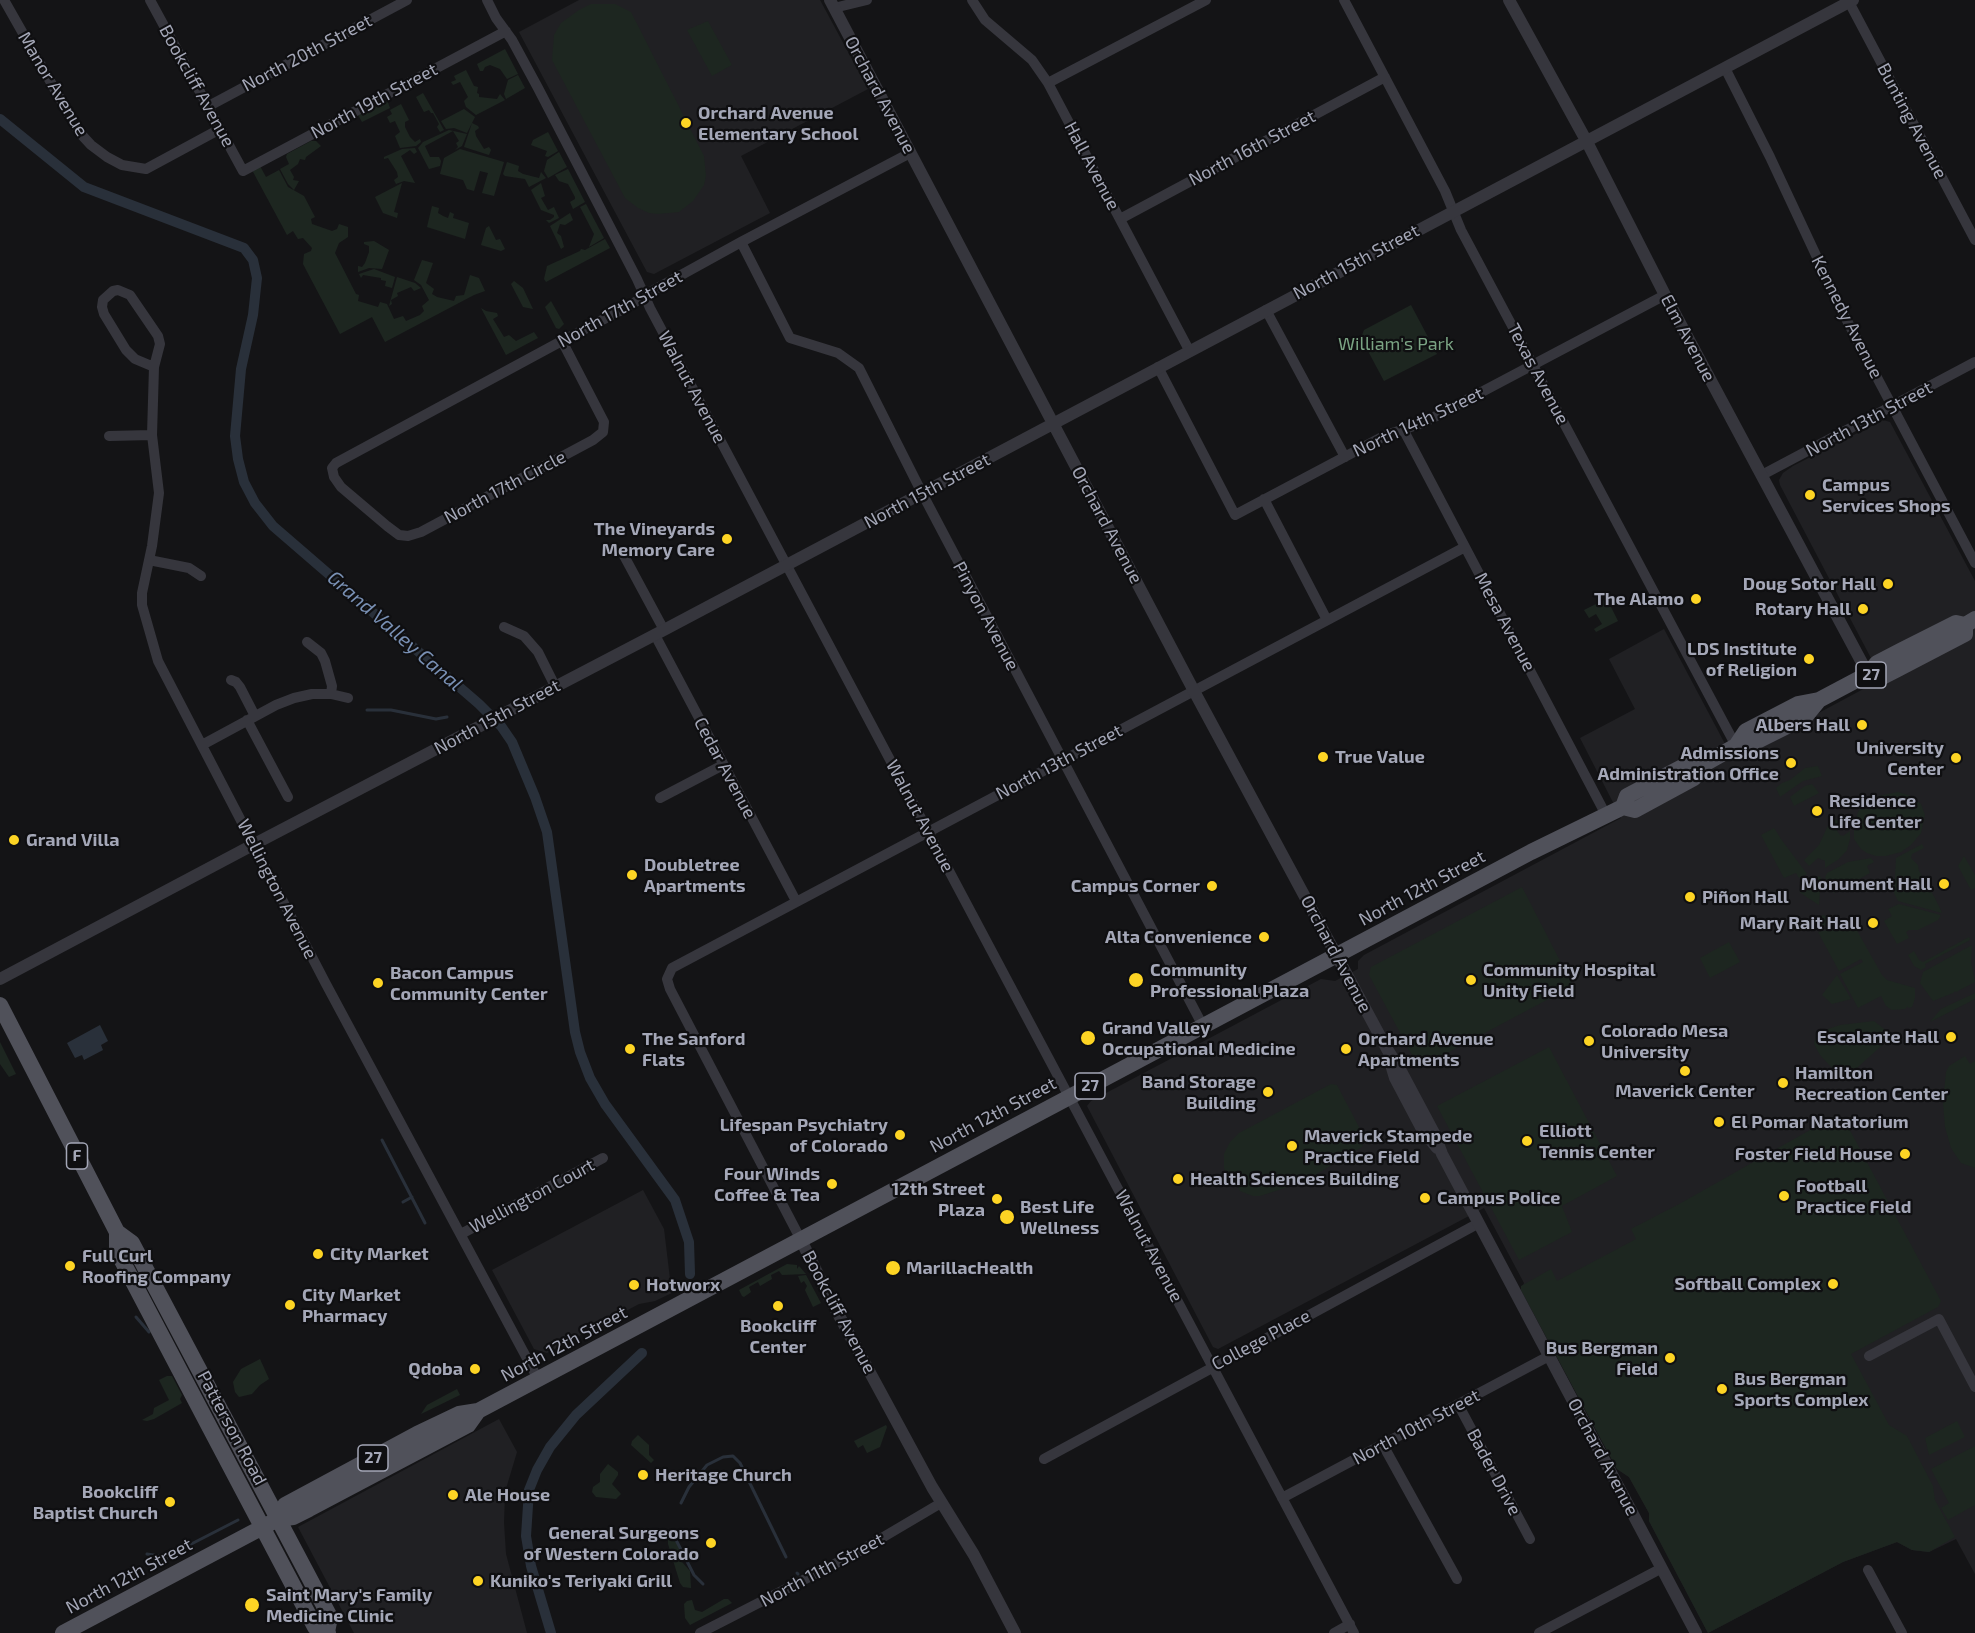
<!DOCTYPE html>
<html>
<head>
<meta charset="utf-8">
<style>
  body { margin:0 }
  canvas { display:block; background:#141416 }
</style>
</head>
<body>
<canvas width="1975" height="1633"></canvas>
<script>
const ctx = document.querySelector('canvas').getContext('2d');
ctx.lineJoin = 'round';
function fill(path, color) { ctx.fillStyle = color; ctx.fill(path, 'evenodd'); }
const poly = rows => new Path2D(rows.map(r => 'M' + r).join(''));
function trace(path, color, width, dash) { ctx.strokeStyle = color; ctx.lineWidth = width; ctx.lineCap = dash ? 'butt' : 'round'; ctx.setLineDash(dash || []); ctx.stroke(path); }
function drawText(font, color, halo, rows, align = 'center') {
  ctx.font = font + ' "Exo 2",sans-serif'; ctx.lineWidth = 4.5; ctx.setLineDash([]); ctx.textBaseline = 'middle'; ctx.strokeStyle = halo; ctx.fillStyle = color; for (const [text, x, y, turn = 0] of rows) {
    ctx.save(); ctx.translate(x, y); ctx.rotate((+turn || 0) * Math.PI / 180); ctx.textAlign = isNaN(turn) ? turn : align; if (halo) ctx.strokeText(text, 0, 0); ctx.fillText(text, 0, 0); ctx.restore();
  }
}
fill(poly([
  [579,0,820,0,868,89,741,156,770,213,654,274,647,272,519,32],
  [1883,420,1890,422,1975,581,1975,1574,1956,1539,1929,1552,1912,1550,1897,1542,1843,1562,1708,1633,1649,1521,1649,1513,1629,1477,1617,1469,1521,1290,1524,1283,1484,1208,1218,1349,1213,1347,1087,1106,1091,1101,1321,979,1335,981,1358,969,1358,961,1364,955,1621,818,1580,738,1635,709,1609,659,1664,629,1733,759,1882,679,1780,485,1779,480,1783,473,1793,466],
  [643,1190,664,1229,670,1279,676,1291,655,1301,639,1304,547,1353,534,1349,492,1270],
  [499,1419,517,1452,505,1492,504,1523,506,1554,527,1633,354,1633,298,1527]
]), '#202023');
fill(poly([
  [591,4,615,4,631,12,704,156,706,176,704,185,693,201,679,212,658,214,649,213,638,208,625,198,552,60,554,35,561,23,579,10],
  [708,21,732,65,712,76,687,30],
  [505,49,518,74,507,79,500,69,490,65,485,67,483,71,480,71,477,64],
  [466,70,474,86,478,87,477,93,479,94,479,97,497,99,500,94,505,100,476,115,466,107,464,101,468,97,460,82,453,85,451,82,456,80,454,76],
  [518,75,525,88,506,99,504,94,508,80],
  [423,93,444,130,440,132,437,127,439,124,433,113,431,113,429,110,424,112,416,97],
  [387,100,390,108,362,122,358,115],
  [401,104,409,120,405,122,405,127,410,137,415,142,420,139,421,142,416,146,400,148,395,136,400,132,395,121,390,123,387,117,392,114,390,110],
  [464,109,475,117,467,133,454,128,446,129,441,121],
  [472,123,478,126,479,128,475,131,476,136,484,149,489,147,491,150,489,155,464,147],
  [449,130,467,134,462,146,455,150,458,147,456,143,459,141,453,131,425,146,430,157,439,157,441,161,440,166,429,169,418,148,423,142],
  [548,132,558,151,548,157,545,156,547,151,531,145,533,140],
  [311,141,316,141,321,146,306,157,305,160,300,159,298,164,290,170,294,177,293,180,299,181,294,190,288,184,280,169,289,164,286,157,287,154],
  [415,148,417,152,414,154,410,150,401,156,415,183,404,181,396,184,394,180,398,177,397,172,388,158,384,159,384,157,402,149],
  [460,149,504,162,494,196,482,193,488,173,480,171,474,191,467,189,463,180,440,174,444,158],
  [559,152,567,167,548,178,544,171,547,160],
  [507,162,519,166,518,171,523,174,539,178,541,172,546,178,529,187,525,179,505,176,503,174],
  [260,166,266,177,279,170,288,187,304,196,315,217,311,219,312,224,332,231,337,229,339,224,348,227,348,237,339,243,335,253,356,294,359,295,358,301,378,307,380,302,387,304,394,319,403,316,406,321,420,315,424,311,422,306,429,300,421,285,414,280,422,260,433,263,426,283,434,289,432,294,437,297,454,301,456,296,464,295,470,275,479,278,485,291,474,295,385,342,372,317,340,334,303,264,304,254,311,251,312,248,303,238,298,239,293,231,287,235,252,170],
  [568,169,585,202,573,209,570,202,575,199,575,197,568,184,559,181,555,175],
  [402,183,394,212,398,213,397,218,383,213,375,197],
  [541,183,545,196,541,198,548,210,554,207,559,218,549,223,546,220,550,220,554,217,554,215,541,210,531,190],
  [586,204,604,238,589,247,594,234,580,207],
  [432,206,439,208,438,213,443,216,448,218,450,212,454,214,453,218,469,223,465,239,427,227],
  [570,213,573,220,565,225,560,224,557,233,561,236,564,247,561,249,550,226],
  [489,226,496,240,500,239,505,249,501,251,481,245,486,228],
  [605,239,610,248,546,282,544,279,547,266,580,251,581,249,585,250],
  [374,241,389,250,382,269,369,268,358,272,358,266,362,267,365,263,369,252,369,246,364,244,364,242],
  [374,269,395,277,392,288,385,286,386,281,381,280,381,278,363,275,361,278,359,274],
  [397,277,415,283,421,288,414,291,411,287,397,293,398,296,391,300,392,304,389,306],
  [514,281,523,288,533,309,523,307,511,284],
  [551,301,564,324,559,329,556,328,545,307],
  [1411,305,1437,354,1384,381,1361,338,1364,330],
  [481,308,486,311,497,313,498,316,493,319,504,337,509,335,516,341,534,332,538,338,506,355],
  [1614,595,1618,603,1611,607,1618,621,1596,632,1594,629,1602,624,1596,614,1589,618,1584,610],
  [1818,766,1822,776,1803,781,1780,797,1776,788,1782,783,1790,780,1805,768],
  [1812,784,1819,793,1794,806,1790,797,1805,786],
  [1898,792,1911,796,1921,804,1925,815,1921,833,1911,845,1901,852,1886,856,1876,856,1867,853,1861,849,1854,839,1854,824,1856,823,1857,819,1856,819,1858,812,1867,802,1878,796],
  [1831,819,1836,819,1838,822,1837,831,1840,835,1843,836,1850,831,1850,839,1847,850,1839,859,1825,868,1825,861,1818,858,1809,866,1804,860,1819,845],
  [1774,828,1781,839,1807,874,1799,878,1796,873,1784,878,1761,835],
  [1922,844,1924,848,1912,854,1911,858,1918,865,1919,871,1935,898,1942,913,1898,901,1894,893,1896,858],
  [1964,856,1975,875,1975,888,1971,890,1958,866],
  [1871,858,1874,862,1867,866,1870,873,1834,893,1825,877,1827,873,1848,862],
  [1816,876,1821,877,1819,905,1799,892,1805,889,1801,882],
  [1522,887,1573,986,1419,1068,1369,975,1371,967],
  [1899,904,1941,915,1938,920,1918,930,1909,930,1906,932,1909,938,1897,944,1884,921,1892,916,1888,909],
  [1822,915,1839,919,1848,931,1855,927,1882,975,1887,980,1915,988,1915,998,1912,1007,1908,1008,1908,1006,1905,1009,1892,1010,1886,1006,1881,996,1858,1008,1840,974,1863,962,1861,959,1839,971,1818,932,1827,930,1825,925,1816,930,1816,928],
  [1969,937,1970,940,1925,964,1926,967,1921,970,1914,966,1908,955,1914,951,1919,960,1923,962],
  [1729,942,1740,962,1710,978,1700,958],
  [1972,945,1971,961,1975,982,1956,992,1955,991,1953,993,1933,1001,1920,983,1923,972],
  [1837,975,1851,999,1832,1004,1822,995],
  [1975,993,1975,999,1930,1022,1941,1009],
  [1874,1021,1888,1032,1889,1039,1848,1076,1840,1075,1833,1069,1820,1055,1814,1044,1816,1036,1822,1031,1840,1025],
  [0,1042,16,1074,9,1077,0,1064],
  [1549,1047,1617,1176,1562,1206,1572,1232,1519,1260,1437,1106],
  [1965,1056,1970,1064,1975,1061,1975,1168,1961,1163,1951,1148,1945,1127,1943,1103,1946,1072,1949,1066],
  [1331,1084,1337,1085,1360,1129,1364,1140,1362,1147,1315,1175,1291,1186,1260,1196,1253,1196,1240,1191,1232,1176,1228,1178,1224,1168,1224,1154,1230,1142,1239,1133],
  [1833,1117,1839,1117,1845,1121,1941,1301,1938,1307,1851,1354,1889,1425,1907,1436,1933,1486,1935,1500,1955,1537,1929,1552,1912,1550,1897,1542,1843,1562,1708,1633,1649,1521,1649,1513,1629,1477,1617,1469,1521,1290,1521,1286,1551,1269,1557,1281,1636,1239,1631,1229,1681,1203],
  [787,1264,797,1265,797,1269,799,1266,806,1274,782,1275,779,1271,771,1275,772,1279,760,1286,758,1282,749,1287,751,1292,744,1297,742,1296,739,1290],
  [806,1275,821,1303,813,1307,805,1290,807,1286,804,1281,801,1283,798,1276],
  [260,1359,269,1379,260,1385,252,1394,239,1397,235,1392,233,1382,241,1369],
  [167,1376,172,1376,182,1395,180,1399,182,1403,154,1419,147,1421,142,1420,153,1414,154,1408,169,1400,159,1380],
  [457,1389,460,1395,421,1414,427,1405],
  [1957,1421,1965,1437,1929,1455,1925,1438],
  [886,1425,887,1427,880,1447,867,1453,863,1445,858,1448,854,1441],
  [638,1435,649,1445,649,1455,654,1460,651,1463,631,1445,632,1441],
  [1975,1446,1975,1505,1948,1520,1941,1508,1949,1503,1931,1469],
  [608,1464,618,1472,618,1475,612,1484,621,1494,616,1499,596,1497,592,1492,593,1487,600,1482,600,1474],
  [668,1537,672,1537,678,1544,682,1562,690,1571,691,1588,683,1587,680,1583,668,1544],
  [724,1599,728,1599,732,1603,690,1625,685,1618,684,1604,687,1601,692,1600,695,1610,702,1612]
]), '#1d2620');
fill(poly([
  [100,1025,108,1041,101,1045,103,1050,84,1060,82,1055,75,1058,67,1043]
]), '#29303a');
trace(poly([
  [367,710,391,710,436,719,447,717],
  [382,1140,425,1223],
  [403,1202,412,1197],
  [136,1317,149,1332],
  [681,1503,689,1487,707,1465,723,1457,733,1456,740,1463,786,1557],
  [673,1534,694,1575,703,1584],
  [147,1554,166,1557],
  [151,1568,167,1559,166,1557,238,1520],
  [797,1573,798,1574]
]), '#29303a', 3);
trace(poly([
  [0,119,84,187,244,248,253,260,257,278,253,315,241,369,235,436,238,459,244,482,255,503,273,526,479,704,501,726,512,742,535,797,547,832,575,1032,580,1052,590,1078,605,1104,675,1200,689,1242,690,1274],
  [551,1633,531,1566,526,1536,529,1490,537,1470,550,1447,576,1415,642,1353]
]), '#29303a', 10);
trace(poly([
  [4,0,79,132,91,145,107,157,122,165,146,169,220,129],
  [150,0,243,171,506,31],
  [487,0,496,18,512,40,538,88,637,279,650,308,1354,1633],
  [972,0,985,20,1032,60,1048,83,1189,350],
  [1344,0,1445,191,1461,230,1736,746],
  [1849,2,1975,240],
  [834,8,867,0],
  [1725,68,1770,157,1844,315,1975,563],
  [1048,83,1206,0],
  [207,107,407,0],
  [1120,219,1385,77],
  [741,242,790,338,838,353,859,368,922,493,1203,1026],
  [1266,310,1345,457],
  [562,341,604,422,603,432,593,440,421,532,408,536,399,535,387,526,341,487,334,477,332,468,336,463,558,343,562,341,629,306,654,290,741,242,910,153],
  [154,367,135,359,126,350,104,314,102,307,103,300,113,291,118,290,130,295,158,336,160,344,154,367,152,435,159,493,152,546,142,593,142,605,158,661,326,984,538,1379],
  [1158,367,1235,515,1386,435,1423,423,1665,295],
  [1403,429,1606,815],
  [109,436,152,435],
  [1762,475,1975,362],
  [1264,499,1327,620],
  [622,552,664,630],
  [149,560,189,568,201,576],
  [504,627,524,636,538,652,555,686],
  [655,635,796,901],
  [307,642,321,653,325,661,332,686,331,694],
  [231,680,236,682,240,687,255,716],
  [247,720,288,797],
  [202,745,276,705,294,698,312,694,331,694,348,698],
  [660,798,723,765],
  [461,1234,603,1158],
  [801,1240,670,989,667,979,672,968,1465,547],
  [1869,1356,1939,1319,1975,1387],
  [1458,1404,1530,1539],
  [1383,1445,1457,1579],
  [1044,1459,1479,1223],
  [1282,1498,1549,1356],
  [1868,1570,1902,1633],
  [700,1633,858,1552,941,1503],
  [1334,1633,1350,1624],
  [1539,1633,1662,1568]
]), '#36363d', 10);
trace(poly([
  [830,0,1194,691,1387,1049,1402,1073,1434,1133,1442,1154,1696,1633],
  [1509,0,1587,142,1665,295,1868,674],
  [0,979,264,839,662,631,1853,0],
  [1390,1061,1395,1078,1423,1131,1437,1148],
  [801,1240,829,1297,932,1487,974,1555,1015,1633]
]), '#36363d', 12);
trace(poly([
  [1965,625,1965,634,1896,670,1880,678,1868,674,1877,663,1902,650,1956,623,1965,625,1975,619],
  [1736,746,1746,731,1798,704,1819,700,1868,674],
  [1697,768,1694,778,1635,810,1623,807,1627,796,1686,765,1697,768,1736,746,1753,743,1805,717,1819,700],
  [0,1005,117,1232,132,1243,330,1617,327,1632],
  [117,1232,117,1251,210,1428,315,1627,328,1633],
  [278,1519,285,1505,417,1434,459,1414,478,1411,1531,852,1623,807],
  [63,1633,278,1519,293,1517,309,1509,468,1425,478,1411]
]), '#50515a', 16);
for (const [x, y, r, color] of [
  [686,123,6,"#fdd424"],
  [1810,495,6,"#fdd424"],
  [727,539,6,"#fdd424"],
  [1888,584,6,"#fdd424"],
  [1696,599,6,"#fdd424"],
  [1863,609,6,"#fdd424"],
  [1809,659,6,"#fdd424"],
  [1862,725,6,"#fdd424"],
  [1323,757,6,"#fdd424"],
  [1956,758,6,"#fdd424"],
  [1791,763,6,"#fdd424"],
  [1817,811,6,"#fdd424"],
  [14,840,6,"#fdd424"],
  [632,875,6,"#fdd424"],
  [1944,884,6,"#fdd424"],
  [1212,886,6,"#fdd424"],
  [1690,897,6,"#fdd424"],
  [1873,923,6,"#fdd424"],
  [1264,937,6,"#fdd424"],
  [1136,980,8,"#fdd424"],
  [1471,980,6,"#fdd424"],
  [378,983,6,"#fdd424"],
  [1951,1037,6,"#fdd424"],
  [1088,1038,8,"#fdd424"],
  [1589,1041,6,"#fdd424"],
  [630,1049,6,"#fdd424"],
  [1346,1049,6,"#fdd424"],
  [1685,1071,6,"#fdd424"],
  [1783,1083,6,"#fdd424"],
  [1268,1092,6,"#fdd424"],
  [1719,1122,6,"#fdd424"],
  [900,1135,6,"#fdd424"],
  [1527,1141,6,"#fdd424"],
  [1292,1146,6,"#fdd424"],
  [1905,1154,6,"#fdd424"],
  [1178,1179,6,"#fdd424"],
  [832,1184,6,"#fdd424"],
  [1784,1196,6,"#fdd424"],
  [1425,1198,6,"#fdd424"],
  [997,1199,6,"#fdd424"],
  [1007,1217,8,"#fdd424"],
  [318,1254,6,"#fdd424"],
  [70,1266,6,"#fdd424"],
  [893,1268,8,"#fdd424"],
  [1833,1284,6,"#fdd424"],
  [634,1285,6,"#fdd424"],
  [290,1305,6,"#fdd424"],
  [778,1306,6,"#fdd424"],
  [1670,1358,6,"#fdd424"],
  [475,1369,6,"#fdd424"],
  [1722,1389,6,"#fdd424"],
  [643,1475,6,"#fdd424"],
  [453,1495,6,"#fdd424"],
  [170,1502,6,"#fdd424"],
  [711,1543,6,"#fdd424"],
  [478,1581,6,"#fdd424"],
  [252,1605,8,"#fdd424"]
]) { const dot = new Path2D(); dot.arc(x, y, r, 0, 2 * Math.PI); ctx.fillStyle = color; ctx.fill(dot); trace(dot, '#0f0f11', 2); }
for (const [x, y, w] of [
  [1871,675,30],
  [1090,1086,30],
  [77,1156,21],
  [373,1458,30]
]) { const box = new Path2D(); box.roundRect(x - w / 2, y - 13, w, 26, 4.5); ctx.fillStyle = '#0f0f11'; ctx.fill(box); trace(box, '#a4a7b7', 1.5); }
drawText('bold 16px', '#a4a7b7', null, [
  ["27",1871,675],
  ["27",1090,1086],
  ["F",77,1156],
  ["27",373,1458]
]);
drawText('18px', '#a4a7b7', '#0f0f11', [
  ["North 20th Street",307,53,-28],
  ["Manor Avenue",53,84,59],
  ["Bookcliff Avenue",197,86,61],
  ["Orchard Avenue",880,95,62],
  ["North 19th Street",374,101,-28],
  ["Bunting Avenue",1912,121,62],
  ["North 16th Street",1252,148,-28],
  ["Hall Avenue",1092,166,62],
  ["North 15th Street",1356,262,-28],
  ["North 17th Street",620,309,-29],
  ["Kennedy Avenue",1847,317,63],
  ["Elm Avenue",1688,338,62],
  ["Texas Avenue",1538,374,62],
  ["Walnut Avenue",692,387,62],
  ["North 13th Street",1869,419,-28],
  ["North 14th Street",1418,422,-25],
  ["North 17th Circle",505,487,-28],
  ["North 15th Street",927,491,-28],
  ["Orchard Avenue",1107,525,62],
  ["Pinyon Avenue",986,616,62],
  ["Mesa Avenue",1505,622,62],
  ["North 15th Street",497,717,-28],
  ["North 13th Street",1059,762,-28],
  ["Cedar Avenue",725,768,62],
  ["Walnut Avenue",920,816,62],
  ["North 12th Street",1422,888,-28],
  ["Wellington Avenue",277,889,63],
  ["Orchard Avenue",1336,954,62],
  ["North 12th Street",993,1115,-28],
  ["Wellington Court",532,1196,-28],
  ["Walnut Avenue",1149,1246,62],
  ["Bookcliff Avenue",839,1312,62],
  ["College Place",1261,1340,-28],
  ["North 12th Street",564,1344,-28],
  ["North 10th Street",1416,1427,-28],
  ["Patterson Road",232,1428,62],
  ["Orchard Avenue",1603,1457,62],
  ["Bader Drive",1494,1472,62],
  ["North 11th Street",822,1570,-28],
  ["North 12th Street",129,1576,-28]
]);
drawText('bold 18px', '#a4a7b7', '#0f0f11', [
  ["Orchard Avenue",698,113],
  ["Elementary School",698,134],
  ["Campus",1822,485],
  ["Services Shops",1822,506],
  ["The Vineyards",715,529,"right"],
  ["Memory Care",715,550,"right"],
  ["Doug Sotor Hall",1876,584,"right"],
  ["The Alamo",1684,599,"right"],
  ["Rotary Hall",1851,609,"right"],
  ["LDS Institute",1797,649,"right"],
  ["of Religion",1797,670,"right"],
  ["Albers Hall",1850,725,"right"],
  ["University",1944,748,"right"],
  ["Center",1944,769,"right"],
  ["Admissions",1779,753,"right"],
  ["Administration Office",1779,774,"right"],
  ["True Value",1335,757],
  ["Residence",1829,801],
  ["Life Center",1829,822],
  ["Grand Villa",26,840],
  ["Doubletree",644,865],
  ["Apartments",644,886],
  ["Monument Hall",1932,884,"right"],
  ["Campus Corner",1200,886,"right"],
  ["Piñon Hall",1702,897],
  ["Mary Rait Hall",1861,923,"right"],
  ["Alta Convenience",1252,937,"right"],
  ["Community",1150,970],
  ["Professional Plaza",1150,991],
  ["Community Hospital",1483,970],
  ["Unity Field",1483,991],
  ["Bacon Campus",390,973],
  ["Community Center",390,994],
  ["Grand Valley",1102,1028],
  ["Occupational Medicine",1102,1049],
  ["Colorado Mesa",1601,1031],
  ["University",1601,1052],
  ["Escalante Hall",1939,1037,"right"],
  ["The Sanford",642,1039],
  ["Flats",642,1060],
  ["Orchard Avenue",1358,1039],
  ["Apartments",1358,1060],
  ["Hamilton",1795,1073],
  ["Recreation Center",1795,1094],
  ["Band Storage",1256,1082,"right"],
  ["Building",1256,1103,"right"],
  ["Maverick Center",1685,1091,"center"],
  ["El Pomar Natatorium",1731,1122],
  ["Lifespan Psychiatry",888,1125,"right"],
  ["of Colorado",888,1146,"right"],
  ["Elliott",1539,1131],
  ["Tennis Center",1539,1152],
  ["Maverick Stampede",1304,1136],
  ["Practice Field",1304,1157],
  ["Foster Field House",1893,1154,"right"],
  ["Four Winds",820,1174,"right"],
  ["Coffee & Tea",820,1195,"right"],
  ["Health Sciences Building",1190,1179],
  ["Football",1796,1186],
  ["Practice Field",1796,1207],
  ["12th Street",985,1189,"right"],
  ["Plaza",985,1210,"right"],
  ["Campus Police",1437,1198],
  ["Best Life",1020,1207],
  ["Wellness",1020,1228],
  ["City Market",330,1254],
  ["Full Curl",82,1256],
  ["Roofing Company",82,1277],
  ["MarillacHealth",906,1268],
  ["Softball Complex",1821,1284,"right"],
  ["Hotworx",646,1285],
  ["City Market",302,1295],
  ["Pharmacy",302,1316],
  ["Bookcliff",778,1326,"center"],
  ["Center",778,1347,"center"],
  ["Bus Bergman",1658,1348,"right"],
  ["Field",1658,1369,"right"],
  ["Qdoba",463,1369,"right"],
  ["Bus Bergman",1734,1379],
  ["Sports Complex",1734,1400],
  ["Heritage Church",655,1475],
  ["Bookcliff",158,1492,"right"],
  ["Baptist Church",158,1513,"right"],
  ["Ale House",465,1495],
  ["General Surgeons",699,1533,"right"],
  ["of Western Colorado",699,1554,"right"],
  ["Kuniko's Teriyaki Grill",490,1581],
  ["Saint Mary's Family",266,1595],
  ["Medicine Clinic",266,1616]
], 'left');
drawText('18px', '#7aa383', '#0f0f11', [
  ["William's Park",1396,344]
]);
drawText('italic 20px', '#7990b4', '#0f0f11', [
  ["Grand Valley Canal",395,631,41]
]);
</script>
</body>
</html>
